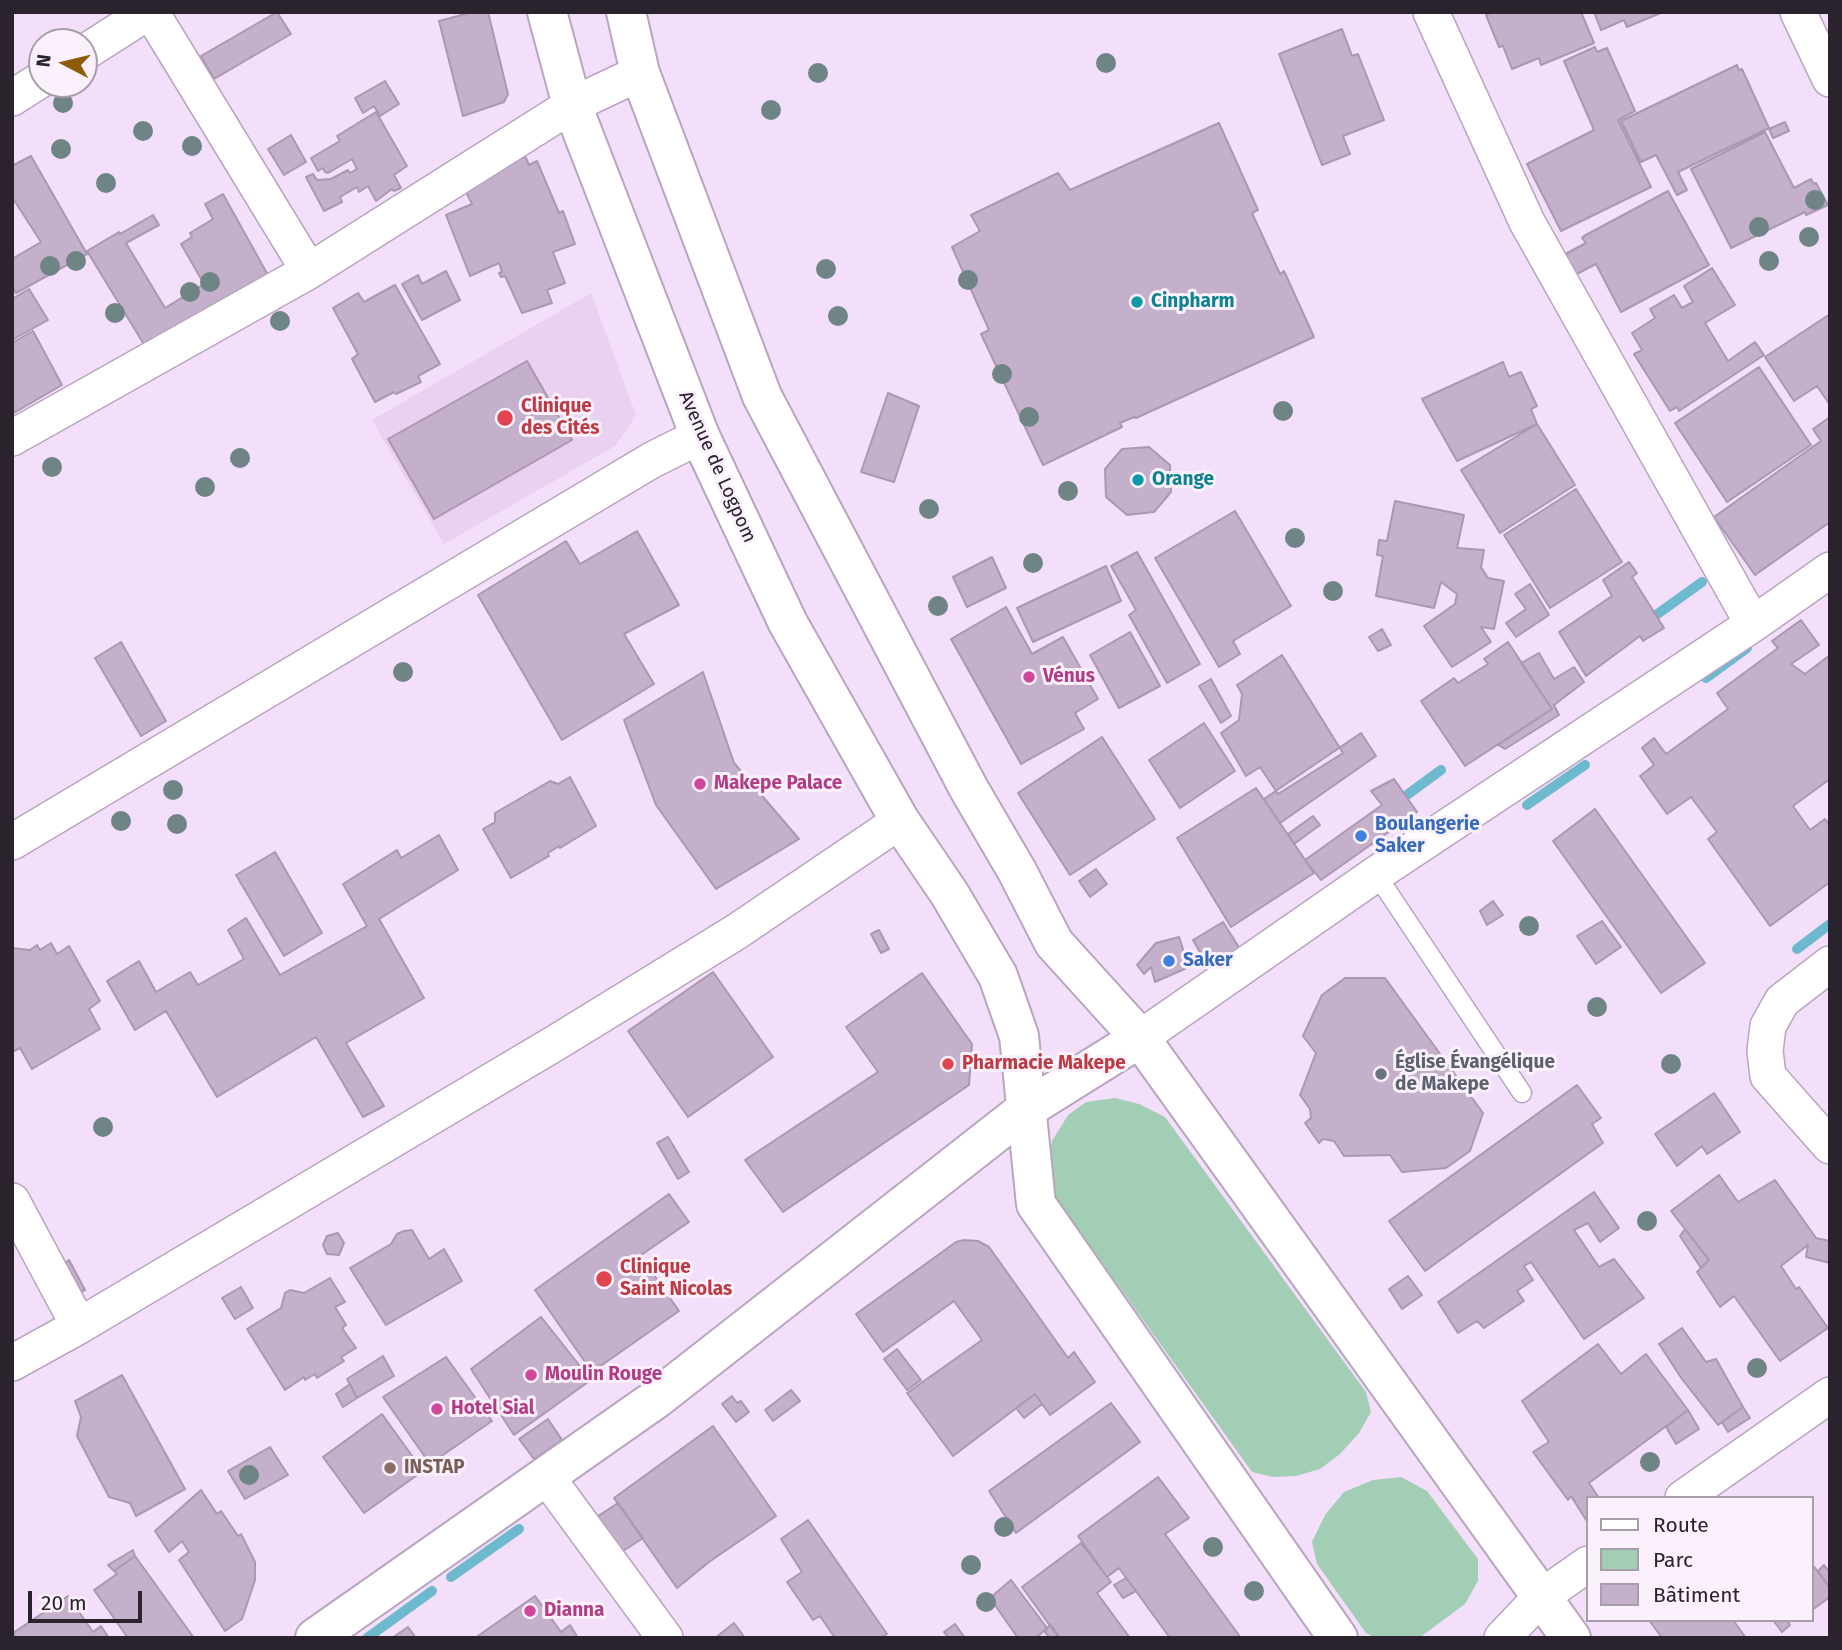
<!DOCTYPE html>
<html>
<head>
<meta charset="utf-8">
<style>
  body { margin:0 }
  #map { position:relative; width:1842px; height:1650px; overflow:hidden; background:#f4dffa; font-family:"Fira Sans",sans-serif }
  canvas { display:block }
  .frame { position:absolute; inset:0; border:14px solid #2a222c; pointer-events:none }
  .legend { position:absolute; left:1586px; top:1496px; width:228px; height:126px; box-sizing:border-box; background:#faf1fc; border:2px solid #a79ea9; margin:0; padding:9px 12px; list-style:none; font-size:21px; color:#2a222c }
  .legend li { display:flex; align-items:center; gap:14px; height:35px }
  .legend b { width:35px; border:2px solid #a79ea9 }
  .north { position:absolute; left:28px; top:28px; width:70px; height:70px; box-sizing:border-box; background:#faf1fc; border:2px solid #a79ea9; border-radius:50%; rotate:277deg; font-size:19px; font-weight:700; line-height:28px; text-align:center; color:#2a222c }
  .north::after { content:''; display:block; margin:auto; width:24px; height:32px; background:#8d5c06; clip-path:polygon(50% 0,100% 100%,50% 72%,0 100%) }
  .scale { position:absolute; left:28px; top:1591px; width:114px; height:32px; box-sizing:border-box; border:4px solid #2a222c; border-top:0; padding-left:9px; font-size:21px; line-height:24px; white-space:nowrap; color:#2a222c; -webkit-text-stroke:5px #faf1fc; paint-order:stroke }
</style>
</head>
<body>
<div id="map">
<canvas width="1842" height="1650"></canvas>
<div class="frame"></div>
<ul class="legend">
<li><b style="height:9px;background:#fff"></b>Route</li>
<li><b style="height:19px;background:#a2ceb5"></b>Parc</li>
<li><b style="height:19px;background:#c4b0ca"></b>Bâtiment</li>
</ul>
<div class="north">N</div>
<div class="scale">20 m</div>
</div>
<script>
const ctx = document.querySelector('canvas').getContext('2d');
ctx.lineJoin = 'round';
function fill(path, color) { ctx.fillStyle = color; ctx.fill(path, 'evenodd'); }
const poly = rows => new Path2D(rows.map(r => 'M' + r).join(''));
function trace(path, color, width, dash) { ctx.strokeStyle = color; ctx.lineWidth = width; ctx.lineCap = dash ? 'butt' : 'round'; ctx.setLineDash(dash || []); ctx.stroke(path); }
function drawText(font, color, halo, rows, align = 'center') {
  ctx.font = font + ' "Fira Sans",sans-serif'; ctx.lineWidth = 6; ctx.setLineDash([]); ctx.textBaseline = 'middle'; ctx.strokeStyle = halo; ctx.fillStyle = color; for (const [text, x, y, turn = 0] of rows) {
    ctx.save(); ctx.translate(x, y); ctx.rotate((+turn || 0) * Math.PI / 180); ctx.textAlign = isNaN(turn) ? turn : align; if (halo) ctx.strokeText(text, 0, 0); ctx.fillText(text, 0, 0); ctx.restore();
  }
}
fill(poly([
  [591,293,636,415,633,420,615,446,444,544,372,420]
]), '#ead0f1');
fill(poly([
  [1115,1098,1139,1104,1165,1117,1366,1392,1371,1412,1359,1433,1340,1454,1320,1469,1296,1476,1273,1477,1252,1472,1055,1197,1048,1170,1052,1141,1068,1115,1086,1102],
  [1401,1477,1427,1491,1478,1559,1478,1581,1465,1604,1419,1638,1375,1638,1366,1633,1317,1564,1312,1542,1325,1515,1344,1492,1373,1480]
]), '#a2ceb5');
trace(poly([
  [1645,623,1702,582],
  [1706,678,1747,648],
  [1396,803,1441,770],
  [1527,805,1585,765],
  [1797,949,1830,924],
  [451,1577,519,1529],
  [367,1638,432,1591]
]), '#6dbacf', 10);
const building = poly([
  [277,12,291,34,214,79,201,56,277,12],
  [473,12,488,12,508,94,504,102,463,116,439,21,473,12],
  [1492,12,1581,12,1594,43,1541,65,1539,58,1512,69,1503,46,1499,47,1486,15,1492,12],
  [1594,12,1663,12,1627,27,1624,20,1601,30,1594,12],
  [1342,29,1352,56,1358,54,1384,120,1343,136,1350,154,1322,165,1279,54,1342,29],
  [1595,47,1597,52,1607,48,1635,111,1618,120,1651,187,1561,231,1527,164,1594,130,1564,61,1595,47],
  [1737,65,1739,70,1742,69,1769,128,1678,172,1687,190,1677,195,1656,155,1641,162,1621,121,1737,65],
  [385,81,399,104,380,116,374,106,363,113,355,98,385,81],
  [376,112,407,166,394,175,401,188,394,191,392,189,376,201,368,186,359,192,357,187,340,197,342,202,324,211,306,177,313,174,317,180,331,179,348,170,350,173,357,169,352,159,328,173,325,172,323,168,318,171,311,158,340,141,337,136,376,112],
  [1785,122,1789,131,1773,138,1769,129,1785,122],
  [1219,123,1258,210,1252,213,1280,274,1284,271,1314,337,1136,418,1134,417,1120,423,1122,427,1043,465,981,334,989,330,952,247,980,231,971,215,1058,173,1070,190,1219,123],
  [1765,132,1794,188,1811,179,1814,184,1816,183,1828,205,1806,215,1805,212,1731,248,1691,169,1765,132],
  [291,135,306,162,284,175,268,149,291,135],
  [31,156,87,254,16,293,12,286,12,259,41,242,12,197,12,166,31,156],
  [525,156,529,165,537,161,559,213,563,211,575,244,553,252,565,283,547,290,552,303,522,313,505,276,501,277,499,273,502,272,499,263,470,276,446,215,472,204,461,182,525,156],
  [1668,191,1709,265,1621,312,1596,264,1567,279,1556,259,1586,243,1582,238,1584,236,1668,191],
  [223,194,269,277,148,351,87,251,119,232,120,234,153,215,159,225,126,243,165,308,204,284,181,244,192,237,190,233,213,219,205,204,223,194],
  [1712,268,1735,305,1705,323,1728,361,1755,342,1764,355,1679,411,1677,407,1670,411,1634,354,1642,350,1632,333,1655,318,1650,309,1674,295,1682,308,1693,302,1684,286,1712,268],
  [446,271,460,300,422,320,402,284,418,275,422,284,446,271],
  [395,285,440,364,418,376,421,382,396,394,394,392,375,402,352,359,358,354,333,308,358,293,364,302,395,285],
  [29,289,48,320,12,340,12,299,29,289],
  [1830,314,1830,405,1817,386,1794,401,1765,357,1830,314],
  [33,331,62,385,12,414,12,343,33,331],
  [527,361,572,440,434,519,388,439,527,361],
  [1503,362,1509,377,1521,372,1537,406,1531,409,1537,424,1457,461,1422,399,1503,362],
  [1759,367,1811,445,1727,502,1675,423,1759,367],
  [888,393,919,406,894,482,861,472,888,393],
  [1830,417,1830,522,1755,575,1714,517,1821,441,1813,429,1830,417],
  [1537,424,1575,485,1500,533,1461,470,1537,424],
  [1149,447,1170,465,1171,492,1154,512,1127,515,1106,497,1105,469,1122,449,1149,447],
  [1576,489,1622,562,1550,608,1504,535,1576,489],
  [1395,501,1464,515,1457,548,1484,550,1481,567,1488,578,1504,581,1494,629,1481,627,1491,642,1452,667,1424,626,1455,604,1457,594,1441,582,1434,608,1376,596,1383,556,1377,555,1379,540,1387,541,1395,501],
  [1235,511,1291,606,1233,641,1240,654,1219,667,1155,558,1235,511],
  [637,531,679,605,624,634,654,684,562,740,478,595,566,541,580,564,637,531],
  [1137,552,1200,664,1167,683,1129,615,1136,610,1111,566,1137,552],
  [992,557,1006,588,967,607,953,577,992,557],
  [1629,562,1637,573,1632,577,1664,628,1643,641,1640,636,1586,676,1559,632,1612,596,1603,580,1629,562],
  [1106,566,1121,601,1033,642,1017,608,1106,566],
  [1530,584,1549,615,1516,637,1506,623,1526,609,1515,594,1530,584],
  [1006,607,1032,654,1063,637,1098,699,1075,713,1084,729,1021,764,951,639,1006,607],
  [1801,620,1819,645,1791,664,1805,674,1830,655,1830,779,1793,806,1810,830,1825,819,1830,826,1830,882,1770,926,1708,839,1717,832,1691,797,1667,814,1640,776,1654,765,1642,748,1654,738,1666,754,1728,709,1717,693,1778,648,1772,641,1801,620],
  [1382,629,1391,645,1378,651,1369,637,1382,629],
  [1130,632,1160,686,1119,708,1090,655,1130,632],
  [121,642,166,721,141,736,95,658,121,642],
  [1508,642,1552,709,1465,766,1421,701,1454,678,1458,683,1488,664,1484,659,1508,642],
  [1539,653,1554,679,1574,667,1584,682,1554,705,1559,715,1505,749,1498,745,1552,709,1521,663,1539,653],
  [1282,655,1343,753,1278,794,1260,767,1246,776,1221,733,1239,720,1242,694,1237,685,1282,655],
  [703,672,734,763,799,839,716,889,656,805,624,720,703,672],
  [1211,679,1231,716,1221,723,1199,686,1211,679],
  [1204,723,1235,771,1180,808,1149,760,1204,723],
  [1361,733,1376,756,1280,823,1264,799,1361,733],
  [1102,737,1155,819,1070,875,1018,793,1102,737],
  [570,777,596,826,560,848,559,846,548,853,549,856,511,878,483,829,495,822,495,813,550,781,558,784,570,777],
  [1394,779,1417,812,1321,880,1305,860,1382,805,1371,791,1394,779],
  [1256,788,1314,873,1231,927,1177,838,1256,788],
  [1595,809,1705,963,1661,993,1553,841,1595,809],
  [1313,816,1320,825,1294,844,1288,834,1313,816],
  [439,835,458,870,379,919,424,998,346,1043,384,1106,363,1117,316,1037,217,1097,166,1011,135,1030,107,981,139,961,156,992,190,972,198,985,244,959,228,930,246,918,280,975,367,926,343,884,397,850,401,858,439,835],
  [275,852,322,933,284,956,236,875,275,852],
  [1096,869,1107,884,1090,897,1079,881,1096,869],
  [1493,901,1503,915,1487,925,1480,911,1493,901],
  [1602,921,1621,947,1596,964,1577,936,1602,921],
  [1223,922,1240,949,1208,966,1193,940,1223,922],
  [879,930,889,949,881,953,871,934,879,930],
  [1179,937,1189,967,1155,982,1151,967,1144,974,1137,965,1156,943,1179,937],
  [51,943,57,954,69,946,100,1001,89,1009,100,1029,32,1069,20,1048,12,1052,12,948,30,950,37,945,40,950,51,943],
  [713,972,773,1057,688,1117,628,1031,713,972],
  [922,973,972,1044,969,1085,783,1212,745,1160,878,1072,846,1027,922,973],
  [1345,978,1385,978,1483,1113,1470,1151,1446,1168,1402,1172,1390,1155,1344,1156,1334,1141,1323,1139,1319,1143,1305,1123,1311,1118,1310,1109,1300,1095,1316,1053,1303,1036,1322,995,1345,978],
  [1577,1085,1601,1118,1592,1124,1603,1143,1425,1271,1389,1221,1577,1085],
  [1714,1093,1740,1132,1707,1154,1702,1146,1677,1166,1655,1134,1714,1093],
  [668,1137,689,1172,678,1179,657,1143,668,1137],
  [1719,1175,1738,1202,1775,1180,1816,1238,1830,1241,1830,1263,1806,1257,1808,1245,1781,1266,1796,1289,1799,1287,1828,1328,1780,1361,1734,1296,1720,1307,1697,1272,1709,1260,1671,1211,1719,1175],
  [1594,1192,1619,1228,1600,1242,1588,1223,1574,1230,1599,1267,1614,1259,1644,1298,1584,1339,1531,1262,1524,1266,1533,1280,1517,1291,1524,1301,1484,1328,1477,1321,1458,1333,1438,1302,1594,1192],
  [669,1194,689,1222,628,1264,631,1268,643,1259,679,1311,592,1372,535,1290,669,1194],
  [1685,1229,1709,1260,1701,1268,1680,1236,1685,1229],
  [412,1230,429,1259,444,1249,462,1281,386,1325,350,1268,391,1244,397,1234,404,1231,412,1230],
  [338,1233,344,1243,339,1255,327,1254,323,1245,327,1236,338,1233],
  [964,1240,978,1241,989,1247,1068,1358,1074,1352,1095,1382,1050,1415,1035,1394,953,1456,907,1393,982,1340,954,1301,883,1352,856,1314,956,1242,964,1240],
  [69,1260,85,1290,72,1296,58,1269,69,1260],
  [1408,1276,1422,1295,1402,1309,1389,1289,1408,1276],
  [330,1278,345,1302,335,1307,346,1325,342,1328,356,1348,341,1357,344,1361,317,1378,315,1374,305,1380,304,1377,285,1390,247,1329,281,1308,285,1293,290,1290,304,1293,330,1278],
  [241,1287,253,1308,235,1319,222,1298,241,1287],
  [541,1317,591,1380,514,1435,471,1369,541,1317],
  [1682,1328,1706,1362,1716,1359,1743,1407,1718,1425,1682,1379,1659,1344,1682,1328],
  [1598,1344,1621,1374,1646,1354,1688,1410,1589,1483,1599,1498,1588,1498,1588,1523,1571,1496,1568,1500,1533,1452,1549,1442,1522,1401,1598,1344],
  [897,1349,921,1380,907,1390,884,1359,897,1349],
  [383,1356,394,1376,357,1398,347,1379,383,1356],
  [446,1357,492,1421,430,1464,383,1397,446,1357],
  [122,1375,185,1489,136,1516,130,1503,109,1497,77,1436,81,1417,75,1401,122,1375],
  [350,1384,357,1398,343,1407,336,1394,350,1384],
  [791,1390,800,1401,773,1421,765,1410,791,1390],
  [1035,1394,1042,1404,1024,1418,1016,1408,1035,1394],
  [732,1396,737,1403,741,1401,749,1412,736,1422,722,1404,732,1396],
  [1111,1403,1140,1442,1016,1533,989,1491,1111,1403],
  [1743,1407,1750,1418,1728,1432,1722,1422,1743,1407],
  [1688,1410,1699,1429,1676,1444,1666,1427,1688,1410],
  [382,1414,423,1471,364,1513,323,1457,382,1414],
  [548,1419,562,1440,534,1459,519,1439,548,1419],
  [713,1426,776,1516,709,1562,677,1588,614,1498,713,1426],
  [270,1447,288,1475,245,1499,228,1471,270,1447],
  [1158,1477,1189,1518,1165,1534,1241,1638,1170,1638,1119,1568,1107,1577,1078,1536,1158,1477],
  [201,1490,217,1514,221,1511,238,1536,241,1534,255,1562,255,1580,242,1619,225,1631,179,1560,189,1552,182,1541,169,1552,155,1531,201,1490],
  [618,1503,643,1538,617,1555,592,1520,618,1503],
  [808,1520,887,1634,880,1638,835,1638,820,1616,813,1620,787,1582,802,1572,781,1539,808,1520],
  [1081,1543,1111,1582,1097,1593,1130,1638,1059,1638,1022,1587,1081,1543],
  [133,1550,135,1556,114,1571,108,1565,133,1550],
  [135,1556,194,1638,128,1638,94,1590,117,1574,114,1571,135,1556],
  [1812,1564,1830,1588,1830,1597,1812,1610,1812,1564],
  [1824,1565,1830,1573,1830,1588,1818,1571,1824,1565],
  [1126,1578,1136,1591,1123,1598,1114,1585,1126,1578],
  [1011,1580,1047,1628,1036,1638,1018,1638,990,1598,1011,1580],
  [68,1596,93,1632,101,1626,109,1638,17,1638,13,1633,68,1596],
  [535,1596,561,1632,570,1625,578,1638,475,1638,535,1596],
  [1649,1620,1733,1620,1746,1638,1662,1638,1649,1620],
  [1773,1620,1787,1620,1790,1625,1782,1632,1773,1620],
  [734,1623,745,1638,715,1638,734,1623],
  [955,1624,965,1638,949,1638,944,1632,955,1624],
  [1050,1624,1060,1638,1050,1638,1045,1632,1050,1624],
  [408,1627,416,1638,392,1638,408,1627]
]);
fill(building, '#c4b0ca');
trace(building, '#ab97b0', 2);
const lane = poly([
  [1376,874,1522,1093]
]);
const street = poly([
  [151,12,309,271],
  [1431,12,1527,222,1753,624],
  [1798,12,1830,79],
  [84,53,148,12],
  [12,98,42,79],
  [12,438,309,271,572,105,640,73],
  [12,842,652,460,700,436],
  [1830,964,1782,1001,1768,1026,1765,1051,1768,1076,1830,1146],
  [1140,1038,1376,874,1753,624,1830,570],
  [12,1201,79,1326,557,1042,736,932,900,821],
  [12,1363,79,1326],
  [546,1476,665,1638],
  [1683,1498,1830,1395],
  [1502,1638,1541,1597,1588,1564]
]);
const secondary = poly([
  [547,12,572,105,700,436,788,623,900,821,949,893,998,976,1019,1036,1036,1204,1338,1638],
  [626,12,640,73,762,396,969,789,1017,871,1054,943,1140,1038,1571,1638],
  [315,1638,656,1399,1025,1110,1140,1038]
]);
trace(lane, '#b9a5bf', 21);
trace(street, '#b9a5bf', 38);
trace(secondary, '#b9a5bf', 42);
trace(lane, '#fff', 18);
trace(street, '#fff', 35);
trace(secondary, '#fff', 38);
ctx.fillStyle = '#6f8485';
for (const [x, y] of [
  [1106,63],
  [818,73],
  [63,103],
  [771,110],
  [143,131],
  [192,146],
  [61,149],
  [106,183],
  [1815,200],
  [1759,227],
  [1809,237],
  [76,261],
  [1769,261],
  [50,266],
  [826,269],
  [968,280],
  [210,282],
  [190,292],
  [115,313],
  [838,316],
  [280,321],
  [1002,374],
  [1283,411],
  [1029,417],
  [240,458],
  [52,467],
  [205,487],
  [1068,491],
  [929,509],
  [1295,538],
  [1033,563],
  [1333,591],
  [938,606],
  [403,672],
  [173,790],
  [121,821],
  [177,824],
  [1529,926],
  [1597,1007],
  [1671,1064],
  [103,1127],
  [1647,1221],
  [1757,1368],
  [1650,1462],
  [249,1475],
  [1004,1527],
  [1213,1547],
  [971,1565],
  [1254,1591],
  [986,1602]
]) { ctx.beginPath(); ctx.arc(x, y, 10, 0, 2 * Math.PI); ctx.fill(); }
for (const [x, y, r, color] of [
  [1137,302,7,"#0f9aa8"],
  [505,418,9,"#e0444e"],
  [1138,480,7,"#0f9aa8"],
  [1029,677,7,"#d1479c"],
  [700,784,7,"#d1479c"],
  [1361,836,7,"#3f7fe0"],
  [1169,961,7,"#3f7fe0"],
  [948,1064,7,"#e0444e"],
  [1381,1074,7,"#6b7280"],
  [604,1279,9,"#e0444e"],
  [531,1375,7,"#d1479c"],
  [437,1409,7,"#d1479c"],
  [390,1468,7,"#8d6e63"],
  [530,1611,7,"#d1479c"]
]) { const dot = new Path2D(); dot.arc(x, y, r, 0, 2 * Math.PI); ctx.fillStyle = color; ctx.fill(dot); trace(dot, '#faf1fc', 2.5); }
drawText('bold 19px', '#0d838f', '#faf1fc', [
  ["Cinpharm",1151,302],
  ["Orange",1152,480]
], 'left');
drawText('bold 19px', '#be3a42', '#faf1fc', [
  ["Clinique",521,407],
  ["des Cités",521,429],
  ["Pharmacie Makepe",962,1064],
  ["Clinique",620,1268],
  ["Saint Nicolas",620,1290]
], 'left');
drawText('19px', '#2a222c', '#faf1fc', [
  ["Avenue de Logpom",717,467,66]
]);
drawText('bold 19px', '#b23c85', '#faf1fc', [
  ["Vénus",1043,677],
  ["Makepe Palace",714,784],
  ["Moulin Rouge",545,1375],
  ["Hotel Sial",451,1409],
  ["Dianna",544,1611]
], 'left');
drawText('bold 19px', '#366cbe', '#faf1fc', [
  ["Boulangerie",1375,825],
  ["Saker",1375,847],
  ["Saker",1183,961]
], 'left');
drawText('bold 19px', '#5b616d', '#faf1fc', [
  ["Église Évangélique",1395,1063],
  ["de Makepe",1395,1085]
], 'left');
drawText('bold 19px', '#785e54', '#faf1fc', [
  ["INSTAP",404,1468]
], 'left');
</script>
</body>
</html>
